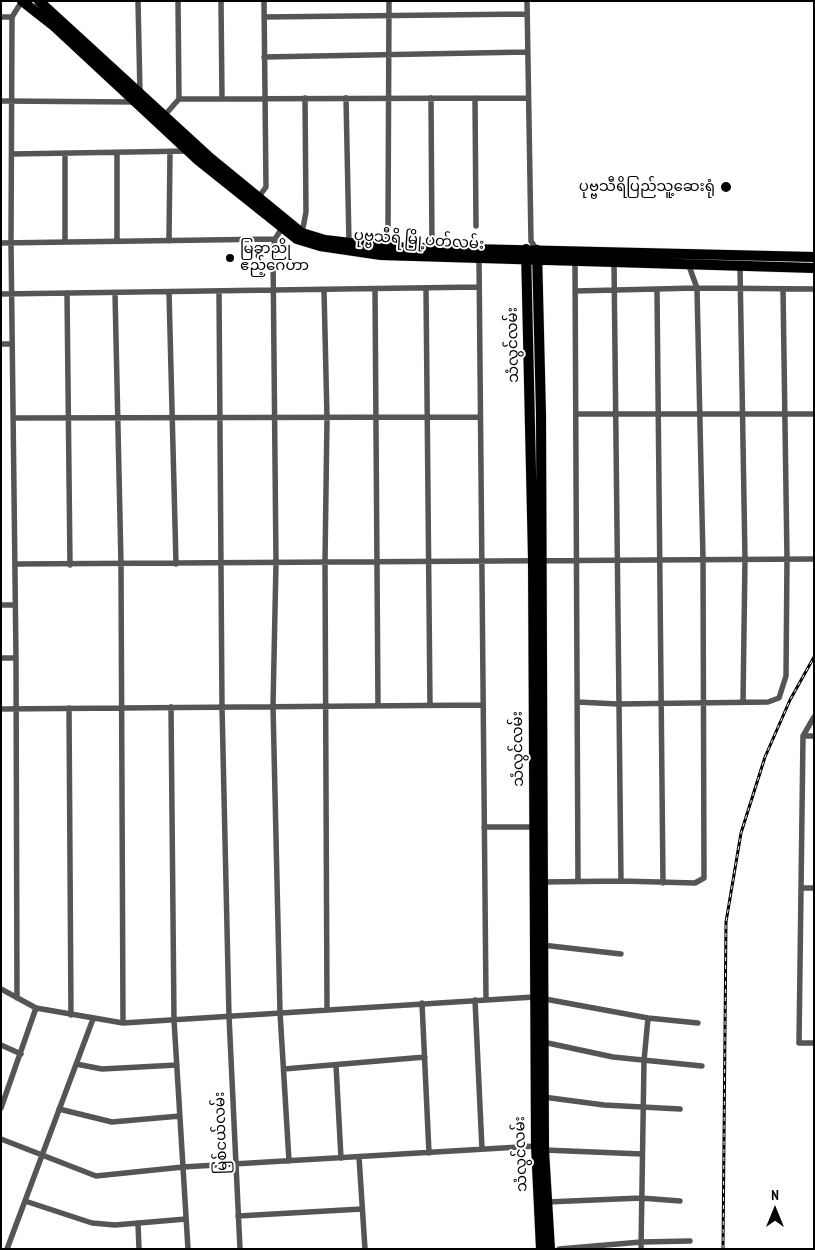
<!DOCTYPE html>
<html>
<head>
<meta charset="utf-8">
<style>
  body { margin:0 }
  #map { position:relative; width:815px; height:1250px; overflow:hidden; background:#fff; font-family:"PT Sans Narrow",sans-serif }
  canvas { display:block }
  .frame { position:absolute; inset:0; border:2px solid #000; pointer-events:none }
  .north { position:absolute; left:750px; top:1185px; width:50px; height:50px; -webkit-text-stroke:4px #fff; paint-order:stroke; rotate:0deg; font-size:14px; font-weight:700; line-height:20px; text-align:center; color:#000 }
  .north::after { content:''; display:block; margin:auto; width:18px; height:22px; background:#000; clip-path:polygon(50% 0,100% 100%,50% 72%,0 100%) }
</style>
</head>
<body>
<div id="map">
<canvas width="815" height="1250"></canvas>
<div class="frame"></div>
<div class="north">N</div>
</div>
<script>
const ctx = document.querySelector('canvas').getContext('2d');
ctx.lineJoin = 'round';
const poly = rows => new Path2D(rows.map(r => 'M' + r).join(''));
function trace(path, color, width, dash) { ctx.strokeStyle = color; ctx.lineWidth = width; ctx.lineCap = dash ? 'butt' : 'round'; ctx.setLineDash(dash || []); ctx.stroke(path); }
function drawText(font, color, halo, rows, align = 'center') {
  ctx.font = font + ' "PT Sans Narrow","Noto Sans Myanmar",sans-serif'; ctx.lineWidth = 4; ctx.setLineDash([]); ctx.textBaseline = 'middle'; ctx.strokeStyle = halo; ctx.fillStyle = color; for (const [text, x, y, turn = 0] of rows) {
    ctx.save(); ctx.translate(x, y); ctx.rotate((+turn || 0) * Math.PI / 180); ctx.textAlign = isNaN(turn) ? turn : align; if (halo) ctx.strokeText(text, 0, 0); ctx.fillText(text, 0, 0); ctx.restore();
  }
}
const primary = poly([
  [22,1,54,26,198,160,297,239,320,246,381,255,814,268],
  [39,1,208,156,302,233,325,240,384,247,814,257],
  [526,249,533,559,536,1146,541,1249],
  [537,250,541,415,544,1150,550,1249]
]);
trace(primary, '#dbdbdb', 11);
trace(poly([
  [138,1,140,93],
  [221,1,222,98],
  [527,1,531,241,537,250],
  [1,17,12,17],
  [264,17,527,14],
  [264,57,527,52],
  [346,98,349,243],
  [431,98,432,248],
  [475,98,476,226],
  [179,99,528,98],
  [1,101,134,102],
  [164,116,179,99,178,1],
  [65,153,65,242],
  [117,153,117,241],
  [12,154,189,151],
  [258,198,266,187,264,1],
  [282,228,275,239,273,253,276,563,273,706,280,1012,289,1161],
  [302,233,306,212,305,98],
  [169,241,170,152],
  [1,243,275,239],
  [383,249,388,228,389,1],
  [479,259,486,999],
  [575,262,578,881],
  [614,263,621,881],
  [740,267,745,559,743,702],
  [426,288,430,705],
  [375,289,378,706],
  [324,290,327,418,325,562,327,1009],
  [657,290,663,883],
  [219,291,222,707,229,1016,240,1249],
  [575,291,697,288,814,289],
  [169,292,176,564],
  [67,293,70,565],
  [115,293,121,564,123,1023],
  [1,294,479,287],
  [1,344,11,344],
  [576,414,814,414],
  [13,418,480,417],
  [15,564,814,559],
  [1,605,15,605],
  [1,658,16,658],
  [577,702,618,704,768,702,779,698,786,676,787,559,783,289],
  [171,707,174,1020,188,1249],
  [69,708,71,1015],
  [1,709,483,705],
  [814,717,803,736,799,1043,814,1043],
  [803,736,814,736],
  [484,827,534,827],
  [542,882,621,881,695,883,704,878,703,559,697,288,689,266],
  [802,888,814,888],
  [542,945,621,954],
  [1,989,36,1008,123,1023,534,997,648,1018,698,1023],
  [17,998,16,658,11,243,12,17,22,1],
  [475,1000,482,1149],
  [422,1003,429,1153],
  [543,1042,613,1057,702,1066],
  [1,1045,21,1054],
  [76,1064,102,1069,177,1065],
  [336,1065,341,1158],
  [284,1069,425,1057],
  [543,1097,604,1105,680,1109],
  [1,1108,36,1008],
  [59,1109,112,1122,180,1116],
  [1,1139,96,1176,183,1167,536,1146],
  [544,1150,642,1154],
  [359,1157,365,1249],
  [25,1201,92,1223,115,1225,186,1219],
  [547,1202,641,1198,680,1201],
  [238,1216,362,1209],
  [138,1223,139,1249],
  [7,1249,93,1019],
  [559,1249,641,1242,690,1241],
  [641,1249,644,1061,648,1018]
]), '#555', 5.5);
trace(primary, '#000', 10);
const rail = poly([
  [723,1249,726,922,741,833,765,757,790,700,814,657]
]);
trace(rail, '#000', 3);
trace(rail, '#fff', 1, [4]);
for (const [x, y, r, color] of [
  [726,187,6,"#000"],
  [230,258,5,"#000"]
]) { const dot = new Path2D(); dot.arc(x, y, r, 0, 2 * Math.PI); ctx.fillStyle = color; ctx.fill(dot); trace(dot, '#fff', 2); }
drawText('15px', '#000', '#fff', [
  ["ပုဗ္ဗသီရိပြည်သူ့ဆေးရုံ",715,187],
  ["မြခွာညို",240,249,"left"],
  ["ဧည့်ဂေဟာ",240,266,"left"]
], 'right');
drawText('15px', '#000', '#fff', [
  ["ပုဗ္ဗသီရိ မြို့ပတ်လမ်း",419,240,4],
  ["သံလွင်လမ်း",513,345,-91],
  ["သံလွင်လမ်း",518,749,-91],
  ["မြစ်ငယ်လမ်း",221,1133,-92],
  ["သံလွင်လမ်း",521,1154,-92]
]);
</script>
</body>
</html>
